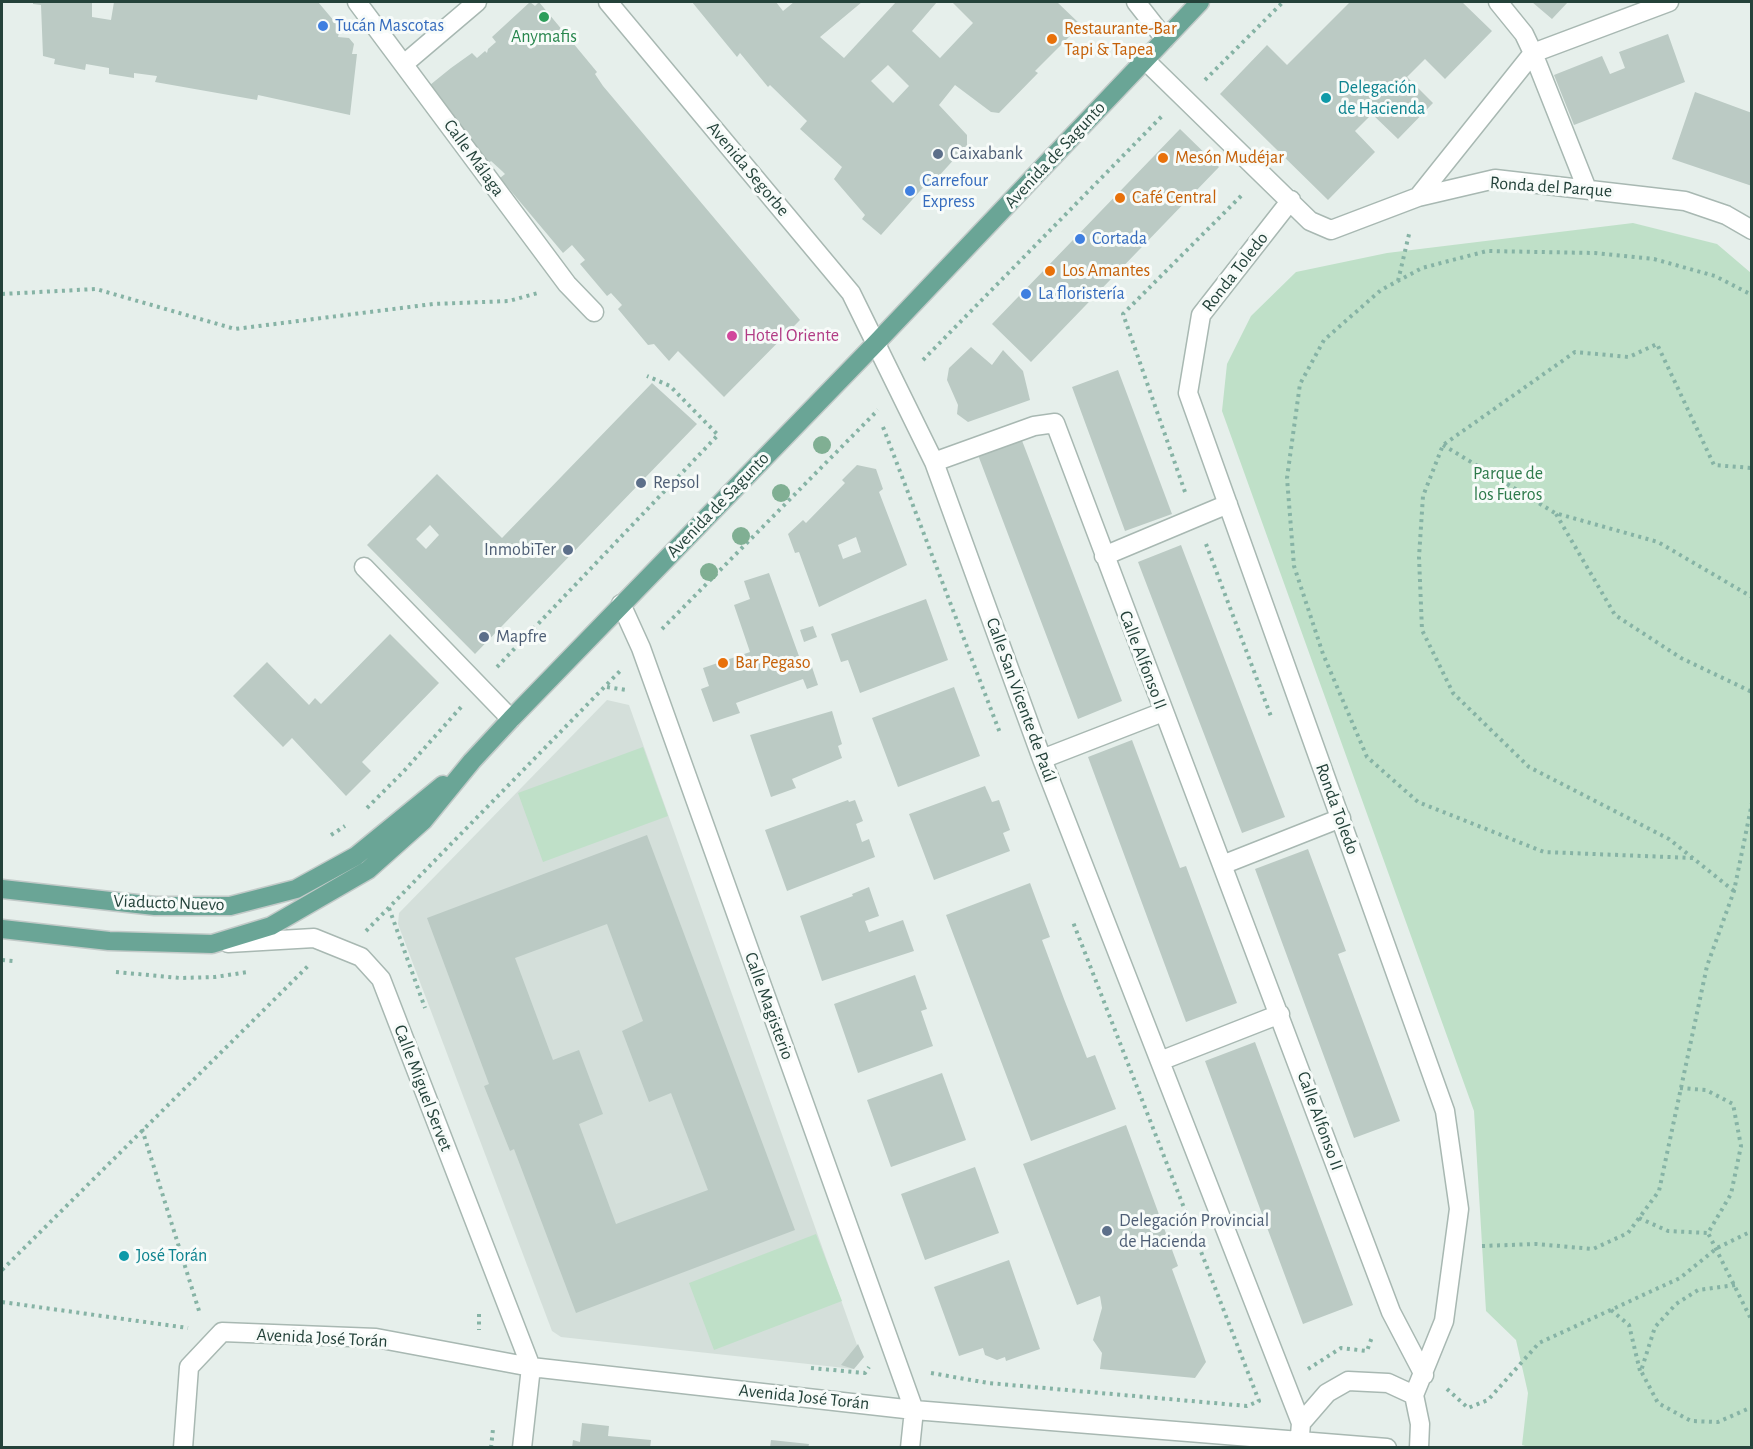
<!DOCTYPE html>
<html>
<head>
<meta charset="utf-8">
<style>
  body { margin:0 }
  #map { position:relative; width:1753px; height:1449px; overflow:hidden; background:#e6efeb; font-family:"Alegreya Sans",sans-serif }
  canvas { display:block }
  .frame { position:absolute; inset:0; border:3px solid #24423a; pointer-events:none }
</style>
</head>
<body>
<div id="map">
<canvas width="1753" height="1449"></canvas>
<div class="frame"></div>
</div>
<script>
const ctx = document.querySelector('canvas').getContext('2d');
ctx.lineJoin = 'round';
function fill(path, color) { ctx.fillStyle = color; ctx.fill(path, 'evenodd'); }
const poly = rows => new Path2D(rows.map(r => 'M' + r).join(''));
function trace(path, color, width, dash) { ctx.strokeStyle = color; ctx.lineWidth = width; ctx.lineCap = dash ? 'butt' : 'round'; ctx.setLineDash(dash || []); ctx.stroke(path); }
function drawText(font, color, halo, rows, align = 'center') {
  ctx.font = font + ' "Alegreya Sans",sans-serif'; ctx.lineWidth = 6; ctx.setLineDash([]); ctx.textBaseline = 'middle'; ctx.strokeStyle = halo; ctx.fillStyle = color; for (const [text, x, y, turn = 0] of rows) {
    ctx.save(); ctx.translate(x, y); ctx.rotate((+turn || 0) * Math.PI / 180); ctx.textAlign = isNaN(turn) ? turn : align; if (halo) ctx.strokeText(text, 0, 0); ctx.fillText(text, 0, 0); ctx.restore();
  }
}
fill(poly([
  [607,700,629,705,857,1345,854,1369,561,1337,552,1331,398,924,399,913]
]), '#d4dfda');
fill(poly([
  [1633,223,1717,244,1751,273,1751,1447,1532,1448,1522,1445,1528,1393,1516,1340,1486,1311,1474,1111,1222,411,1227,364,1251,316,1296,272,1387,253],
  [643,747,668,816,543,862,518,793],
  [816,1234,842,1301,714,1350,689,1283]
]), '#bfe0c8');
fill(poly([
  [33,2,92,2,92,17,111,20,114,2,318,2,340,28,338,37,349,38,354,44,352,54,357,54,350,115,258,95,257,100,155,82,157,76,134,73,134,78,109,74,109,68,86,64,85,70,54,64,55,59,43,56,41,5,33,4],
  [530,2,535,6,539,2,597,72,595,74,603,86,800,320,724,397,678,351,669,361,654,344,648,345,618,309,622,305,611,293,607,296,580,264,585,260,572,245,563,253,500,178,505,174,502,171,491,161,489,163,430,94,435,90,430,85,451,68,472,53,477,58,485,51,487,53,488,49,496,42,492,37],
  [692,2,776,2,783,11,794,2,862,2,820,37,844,58,896,2,937,2,912,31,940,58,973,23,952,2,1057,2,1081,25,1035,71,1038,73,999,113,991,112,955,85,939,105,967,135,967,145,938,177,935,174,881,235,862,219,865,215,834,179,842,167,800,129,807,121,770,85,768,87,740,53,737,57],
  [888,65,909,86,893,103,871,81],
  [1350,2,1462,2,1492,31,1445,79,1425,59,1407,77,1433,103,1398,139,1372,114,1355,131,1375,152,1328,200,1220,94,1267,45,1287,65],
  [1532,2,1568,2,1552,19],
  [1668,34,1685,82,1574,125,1554,75,1602,56,1610,74,1625,68,1619,52],
  [1695,92,1752,113,1752,186,1672,159],
  [1180,129,1219,167,1031,362,992,324],
  [971,347,992,365,1003,350,1023,371,1030,400,968,422,957,414,958,405,947,380,949,368],
  [1118,370,1172,514,1125,531,1072,387],
  [652,383,697,424,475,654,367,545,437,474,502,538],
  [430,525,439,535,426,549,416,539],
  [1021,438,1122,701,1078,719,978,455],
  [857,465,876,469,883,489,879,492,907,565,819,607,799,552,795,553,788,534,803,520,806,523,845,483,842,480],
  [856,537,861,552,843,559,838,545],
  [1181,545,1285,817,1242,833,1138,562],
  [769,573,804,670,812,667,818,685,807,689,803,679,736,703,740,713,713,722,701,689,709,686,703,668,750,652,734,605,750,599,744,581],
  [926,599,948,660,860,693,848,660,841,662,831,634],
  [813,626,817,637,804,642,800,630],
  [390,634,439,683,362,762,371,771,346,796,292,738,283,747,233,696,267,662,309,705,315,698,321,704],
  [954,687,980,756,898,787,872,718],
  [832,711,842,744,838,746,842,758,792,779,796,788,771,797,750,735],
  [1132,740,1180,868,1186,866,1237,1003,1186,1022,1088,757],
  [985,786,992,802,999,800,1010,830,1003,833,1010,851,934,880,909,814],
  [848,800,849,802,855,800,863,821,856,824,862,842,869,839,875,857,787,891,765,830],
  [647,835,795,1230,576,1313,514,1149,510,1151,484,1086,489,1084,427,918],
  [607,924,643,1021,622,1031,649,1102,671,1093,708,1190,616,1224,579,1124,603,1114,579,1050,553,1060,515,958],
  [1308,849,1346,951,1338,954,1400,1121,1354,1138,1255,869],
  [1030,883,1050,937,1042,940,1064,999,1087,1058,1095,1055,1116,1109,1031,1141,946,915],
  [869,887,879,916,865,921,869,932,903,920,914,951,822,981,800,916,853,896,852,894],
  [915,975,927,1009,921,1011,933,1046,858,1073,834,1004],
  [1255,1042,1353,1305,1303,1324,1205,1061],
  [942,1073,966,1140,891,1167,867,1100],
  [1126,1125,1178,1266,1172,1269,1206,1362,1195,1378,1100,1369,1102,1353,1093,1340,1102,1308,1100,1296,1077,1305,1023,1164],
  [975,1167,999,1233,925,1260,901,1194],
  [1009,1260,1040,1349,1006,1361,1005,1357,997,1360,985,1355,983,1348,959,1356,934,1287],
  [858,1344,864,1357,854,1369,841,1365],
  [582,1423,609,1426,608,1436,651,1440,650,1448,572,1448,573,1440,580,1442],
  [771,1440,809,1444,808,1448,770,1448]
]), '#bbcac4');
const minor = poly([
  [357,2,567,284,594,312],
  [608,2,851,293,934,462,1042,759,1301,1423,1299,1448],
  [1136,2,1165,39],
  [1498,2,1524,34,1533,53,1587,189],
  [1145,60,1310,221,1331,230,1418,197,1495,179,1685,201,1726,215,1752,230],
  [404,64,477,2],
  [1418,197,1533,53,1669,2],
  [1291,200,1201,315,1188,393,1445,1111,1459,1209,1444,1321,1414,1395,1420,1424,1419,1448],
  [934,462,1034,426,1055,423,1391,1312,1424,1375],
  [1104,556,1228,504],
  [364,567,511,719],
  [621,604,641,648,914,1410,910,1448],
  [1042,759,1163,712],
  [1222,865,1341,818],
  [228,943,314,938,361,957,381,979,531,1367,522,1448],
  [1160,1061,1280,1014],
  [1301,1423,1327,1393,1348,1381,1388,1383,1414,1395],
  [183,1448,189,1367,222,1332,376,1338,531,1367,914,1410,1387,1448]
]);
const major = poly([
  [2,889,155,906,230,906,296,889,356,856,443,785],
  [2,929,109,941,212,944,271,926,368,870,423,821,472,761,511,719,876,343,1200,2]
]);
trace(minor, '#a8b8b2', 21);
trace(major, '#c2cac8', 21);
trace(poly([
  [1205,80,1283,2],
  [1398,281,1410,230],
  [2,294,96,289,235,329,433,304,509,301,538,293],
  [923,360,1163,115],
  [883,427,1000,733],
  [1443,445,1555,513,1658,542,1752,597],
  [1185,492,1123,314,1243,194],
  [1556,514,1615,615,1681,658,1752,692],
  [1206,544,1272,719],
  [662,629,878,410],
  [497,667,718,435,670,386,647,376],
  [607,687,626,690],
  [367,808,404,771,462,706],
  [331,835,345,826],
  [1693,858,1544,852,1418,802,1367,757,1323,654,1294,566,1287,478,1300,384,1324,340,1381,290,1422,268,1487,251,1595,253,1654,259,1715,276,1752,295],
  [1734,891,1669,839,1529,767,1453,693,1422,630,1419,557,1423,496,1443,445,1575,352,1629,357,1657,344,1714,465,1752,468],
  [389,908,425,1008],
  [366,931,621,670],
  [2,960,13,961],
  [116,972,180,978,215,977,248,972],
  [1680,1088,1706,1090,1733,1104,1741,1146,1731,1194,1708,1233,1752,1321],
  [142,1129,200,1314],
  [1639,1218,1668,1231,1708,1233],
  [1482,1246,1536,1244,1593,1249,1628,1233,1659,1191,1707,966,1734,891,1752,803],
  [2,1270,308,966],
  [1735,1285,1698,1290,1676,1304,1655,1327,1641,1371,1658,1403,1691,1421,1718,1422,1752,1407],
  [2,1302,188,1328],
  [1611,1310,1629,1325,1640,1371],
  [479,1314,479,1330],
  [811,1368,865,1373,869,1367],
  [1308,1369,1341,1348,1367,1351,1372,1337],
  [931,1373,988,1383,1247,1406,1259,1401,1073,922],
  [1447,1389,1468,1408,1488,1400,1539,1343,1680,1278,1717,1248,1752,1231],
  [491,1448,493,1429]
]), '#86b3a5', 4, [3, 4.5]);
trace(minor, '#fff', 18);
trace(major, '#6aa596', 18);
ctx.fillStyle = '#80af93';
for (const [x, y] of [
  [822,445],
  [781,493],
  [741,536],
  [709,572]
]) { ctx.beginPath(); ctx.arc(x, y, 9, 0, 2 * Math.PI); ctx.fill(); }
for (const [x, y, r, color] of [
  [544,17,6,"#2e9e5b"],
  [323,26,6,"#3f7fe0"],
  [1052,39,6,"#e8710a"],
  [1326,98,6,"#0f9aa8"],
  [938,154,6,"#5c6f8a"],
  [1163,158,6,"#e8710a"],
  [910,191,6,"#3f7fe0"],
  [1120,198,6,"#e8710a"],
  [1080,239,6,"#3f7fe0"],
  [1050,271,6,"#e8710a"],
  [1026,294,6,"#3f7fe0"],
  [732,336,6,"#d1479c"],
  [641,483,6,"#5c6f8a"],
  [568,550,6,"#5c6f8a"],
  [484,637,6,"#5c6f8a"],
  [723,663,6,"#e8710a"],
  [1107,1231,6,"#5c6f8a"],
  [124,1256,6,"#0f9aa8"]
]) { const dot = new Path2D(); dot.arc(x, y, r, 0, 2 * Math.PI); ctx.fillStyle = color; ctx.fill(dot); trace(dot, '#f7fbf9', 2); }
drawText('18px', '#366cbe', '#f7fbf9', [
  ["Tucán Mascotas",335,26],
  ["Carrefour",922,181],
  ["Express",922,202],
  ["Cortada",1092,239],
  ["La floristería",1038,294]
], 'left');
drawText('18px', '#c56008', '#f7fbf9', [
  ["Restaurante-Bar",1064,29],
  ["Tapi & Tapea",1064,50],
  ["Mesón Mudéjar",1175,158],
  ["Café Central",1132,198],
  ["Los Amantes",1062,271],
  ["Bar Pegaso",735,663]
], 'left');
drawText('18px', '#27864d', '#f7fbf9', [
  ["Anymafis",544,37]
]);
drawText('18px', '#0d838f', '#f7fbf9', [
  ["Delegación",1338,88],
  ["de Hacienda",1338,109],
  ["José Torán",136,1256]
], 'left');
drawText('18px', '#4e5e75', '#f7fbf9', [
  ["Caixabank",950,154],
  ["Repsol",653,483],
  ["InmobiTer",556,550,"right"],
  ["Mapfre",496,637],
  ["Delegación Provincial",1119,1221],
  ["de Hacienda",1119,1242]
], 'left');
drawText('18px', '#24423a', '#f7fbf9', [
  ["Avenida de Sagunto",1055,155,-47],
  ["Calle Málaga",474,158,54],
  ["Avenida Segorbe",748,169,50],
  ["Ronda del Parque",1551,187,4],
  ["Ronda Toledo",1235,272,-52],
  ["Avenida de Sagunto",718,505,-46],
  ["Calle Alfonso II",1143,660,69],
  ["Calle San Vicente de Paúl",1021,700,70],
  ["Ronda Toledo",1337,809,70],
  ["Viaducto Nuevo",169,903,2],
  ["Calle Magisterio",769,1006,70],
  ["Calle Miguel Servet",423,1088,69],
  ["Calle Alfonso II",1320,1121,70],
  ["Avenida José Torán",322,1338,3],
  ["Avenida José Torán",804,1397,6]
]);
drawText('18px', '#b23c85', '#f7fbf9', [
  ["Hotel Oriente",744,336]
], 'left');
drawText('18px', '#2d7a4b', '#f7fbf9', [
  ["Parque de",1508,474],
  ["los Fueros",1508,495]
]);
</script>
</body>
</html>
